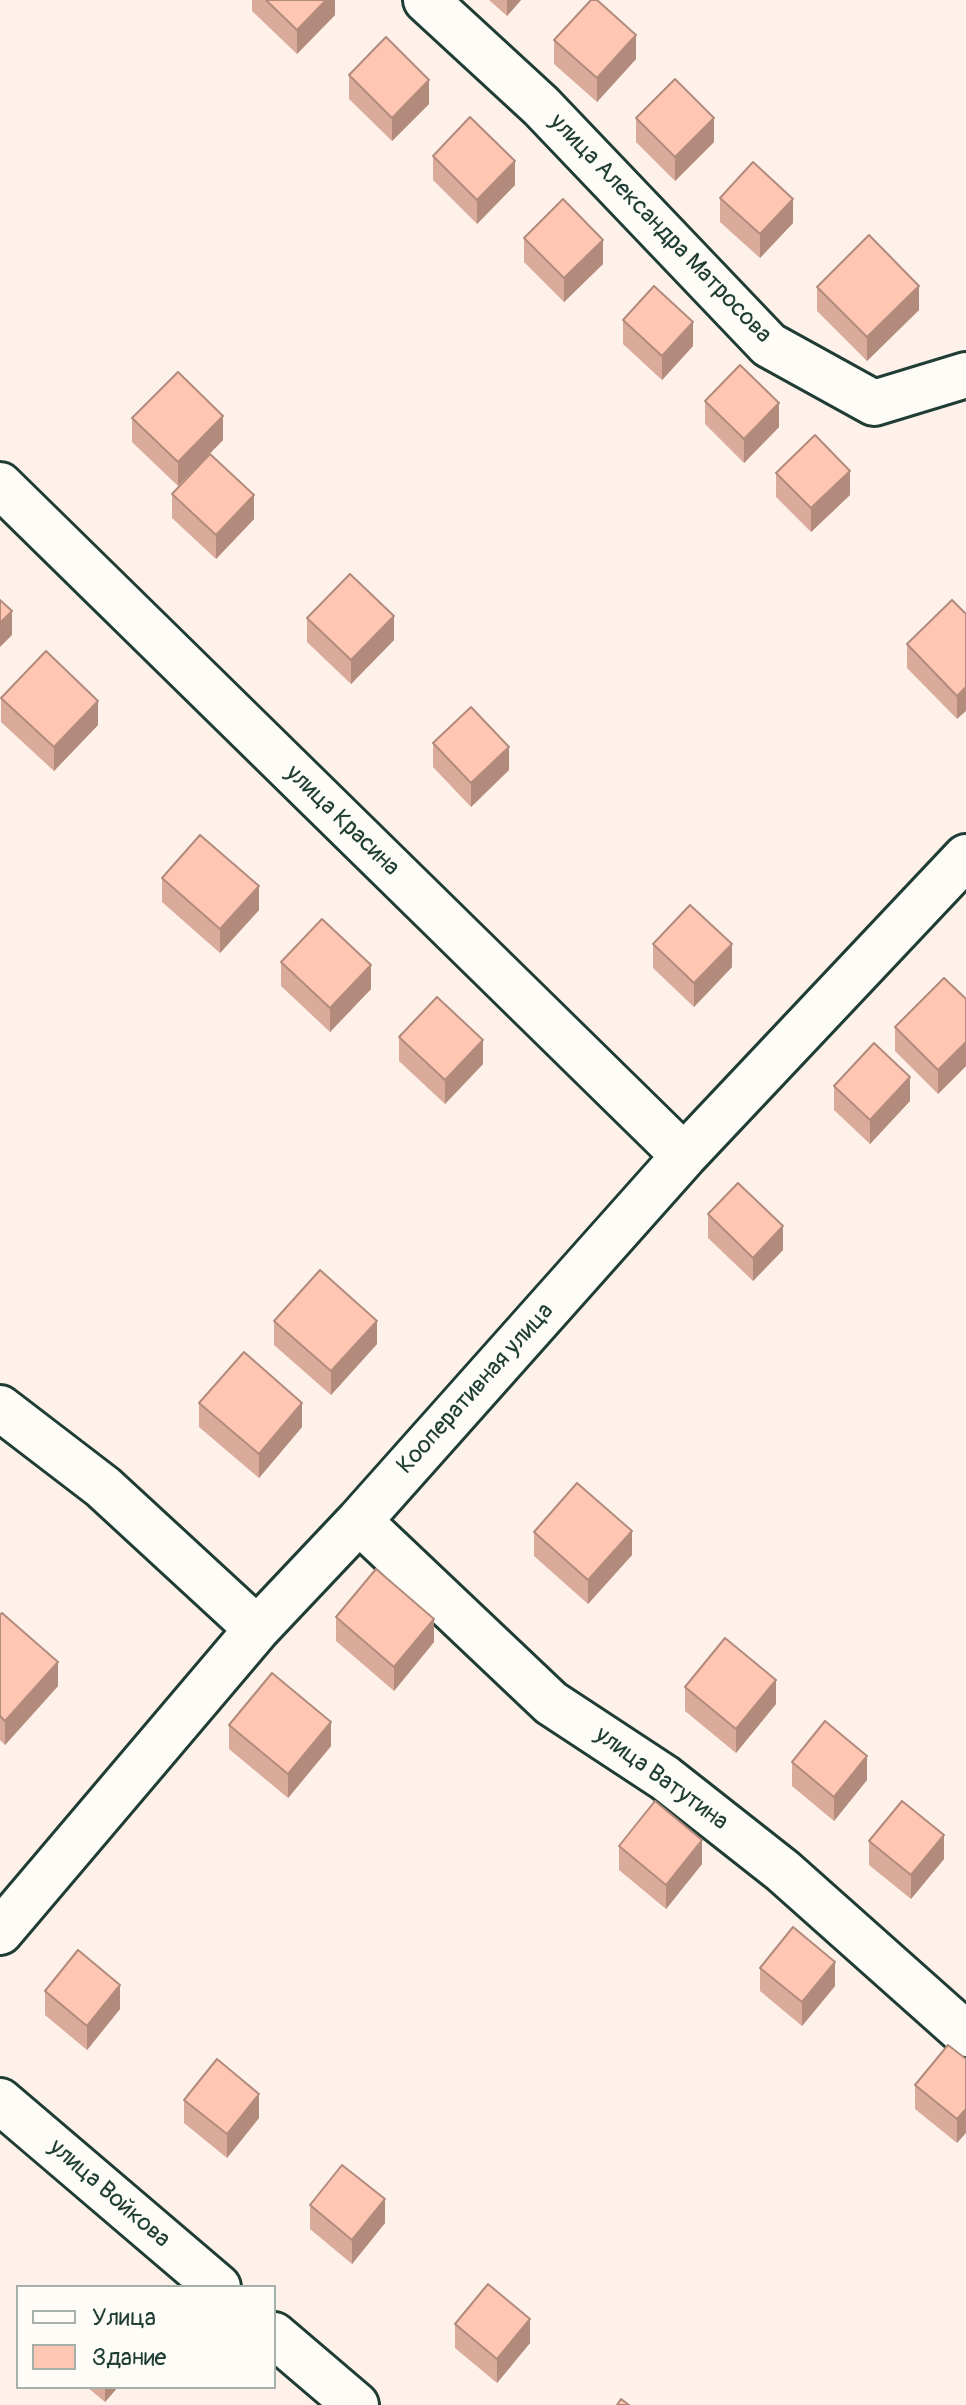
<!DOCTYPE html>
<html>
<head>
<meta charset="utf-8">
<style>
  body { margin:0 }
  #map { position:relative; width:966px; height:2405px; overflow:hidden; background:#fdf1e9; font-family:Pangolin,sans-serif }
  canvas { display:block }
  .legend { position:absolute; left:16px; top:2285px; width:260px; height:104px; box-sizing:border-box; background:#fdfcf7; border:2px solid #a4b0a9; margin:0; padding:10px 14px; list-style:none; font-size:24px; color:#1f3d34 }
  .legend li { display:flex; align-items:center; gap:16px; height:40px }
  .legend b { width:40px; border:2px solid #a4b0a9 }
</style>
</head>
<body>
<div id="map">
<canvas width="966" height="2405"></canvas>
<ul class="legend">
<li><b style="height:10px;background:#fdfcf7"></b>Улица</li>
<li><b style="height:22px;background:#fec6b3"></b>Здание</li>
</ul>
</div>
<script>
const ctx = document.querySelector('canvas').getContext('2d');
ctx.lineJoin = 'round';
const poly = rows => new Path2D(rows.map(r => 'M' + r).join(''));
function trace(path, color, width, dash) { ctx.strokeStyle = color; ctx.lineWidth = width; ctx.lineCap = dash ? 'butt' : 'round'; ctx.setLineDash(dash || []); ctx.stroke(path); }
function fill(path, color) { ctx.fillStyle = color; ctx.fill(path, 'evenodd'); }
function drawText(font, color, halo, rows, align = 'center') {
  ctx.font = font + ' Pangolin,sans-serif'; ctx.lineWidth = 7; ctx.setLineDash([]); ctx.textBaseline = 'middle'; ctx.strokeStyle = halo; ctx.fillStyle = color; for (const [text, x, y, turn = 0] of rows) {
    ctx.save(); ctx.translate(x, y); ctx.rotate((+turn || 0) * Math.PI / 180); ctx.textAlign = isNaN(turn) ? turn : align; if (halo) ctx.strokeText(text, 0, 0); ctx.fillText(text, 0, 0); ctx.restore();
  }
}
const minor = poly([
  [426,0,541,106,769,345,874,403,966,375],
  [0,485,684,1156],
  [0,1408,103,1487,257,1629],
  [359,1521,551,1703,665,1778,783,1871,966,2034],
  [0,1932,257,1629,359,1521,684,1156,966,857],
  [0,2101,218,2287],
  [274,2335,356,2405]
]);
trace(minor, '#1f3d34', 50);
trace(minor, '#fdfcf7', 44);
fill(poly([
  [252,0,335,0,335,15,297,54,252,11],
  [489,0,521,0,507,16],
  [554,40,636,59,597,102,554,64],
  [349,75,429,104,392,141,349,99],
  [636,118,714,142,675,181,636,142],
  [433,156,515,185,477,224,433,180],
  [720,198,793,223,760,258,720,222],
  [524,238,603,264,564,302,524,262],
  [817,287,919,310,867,361,817,311],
  [623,320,693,346,662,380,623,344],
  [705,401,779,427,744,463,705,424],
  [132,418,223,440,178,486,132,442],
  [776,473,850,495,811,532,776,497],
  [172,494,254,519,216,559,172,518],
  [966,614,957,719,907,668,907,644],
  [307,618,394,640,351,684,307,642],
  [1,698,98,725,54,771,1,722],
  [433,743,509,770,471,807,433,767],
  [162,878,259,910,220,953,162,902],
  [653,944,732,967,694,1007,653,968],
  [281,962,371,989,330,1032,281,986],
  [966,999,966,1066,938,1094,895,1051,895,1027],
  [399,1037,483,1064,445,1104,399,1061],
  [834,1086,910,1101,870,1144,834,1110],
  [708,1214,783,1250,753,1281,708,1238],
  [274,1321,377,1344,331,1395,274,1345],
  [199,1403,302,1427,259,1478,199,1427],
  [534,1532,632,1555,588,1604,534,1556],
  [0,1615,58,1686,5,1745,0,1740],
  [336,1617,434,1642,394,1691,336,1641],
  [685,1687,776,1704,736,1753,685,1711],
  [229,1725,331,1746,288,1798,229,1749],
  [792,1762,867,1780,834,1821,792,1786],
  [869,1841,944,1859,911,1899,869,1865],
  [619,1846,702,1864,666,1909,619,1870],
  [760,1968,835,1986,802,2026,760,1991],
  [45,1991,120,2009,87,2050,45,2015],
  [966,2059,957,2143,915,2109,915,2085],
  [184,2100,259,2118,227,2158,184,2123],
  [310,2205,385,2223,352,2264,310,2229],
  [455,2324,530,2343,497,2383,455,2348],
  [87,2387,118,2387,105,2402]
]), '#daaa9a');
fill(poly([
  [326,0,335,0,335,15,297,54,297,30],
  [507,0,521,0,507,16],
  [636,35,636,59,597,102,597,78],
  [429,80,429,104,392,141,392,118],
  [714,118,714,142,675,181,675,157],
  [515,161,515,185,477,224,477,200],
  [793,199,793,223,760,258,760,234],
  [603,240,603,264,564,302,564,278],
  [919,286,919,310,867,361,867,337],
  [693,322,693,346,662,380,662,356],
  [779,403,779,427,744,463,744,439],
  [223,416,223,440,178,486,178,462],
  [850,471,850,495,811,532,811,508],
  [254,495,254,519,216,559,216,535],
  [12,611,12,635,0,647,0,623],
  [394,616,394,640,351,684,351,660],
  [966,687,966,711,957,719,957,696],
  [98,701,98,725,54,771,54,747],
  [509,747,509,770,471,807,471,783],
  [259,886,259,910,220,953,220,929],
  [732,944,732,967,694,1007,694,983],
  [371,965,371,989,330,1032,330,1008],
  [483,1040,483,1064,445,1104,445,1080],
  [966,1042,966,1066,938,1094,938,1070],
  [910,1077,910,1101,870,1144,870,1120],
  [783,1226,783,1250,753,1281,753,1258],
  [377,1321,377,1344,331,1395,331,1371],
  [302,1403,302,1427,259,1478,259,1454],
  [632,1531,632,1555,588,1604,588,1580],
  [434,1619,434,1642,394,1691,394,1667],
  [58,1662,58,1686,5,1745,5,1721],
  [776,1680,776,1704,736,1753,736,1729],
  [331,1722,331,1746,288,1798,288,1774],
  [867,1756,867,1780,834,1821,834,1797],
  [944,1835,944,1859,911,1899,911,1875],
  [702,1840,702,1864,666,1909,666,1885],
  [835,1962,835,1986,802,2026,802,2002],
  [120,1985,120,2009,87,2050,87,2026],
  [259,2094,259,2118,227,2158,227,2134],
  [966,2109,966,2133,957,2143,957,2119],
  [385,2199,385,2223,352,2264,352,2240],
  [530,2319,530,2343,497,2383,497,2359],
  [105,2387,118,2387,105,2402]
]), '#b28b7d');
const building = poly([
  [266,0,326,0,297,30,266,0],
  [591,0,597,0,636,35,597,78,554,40,591,0],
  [386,37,429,80,392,118,349,75,386,37],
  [675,79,714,118,675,157,636,118,675,79],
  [470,117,515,161,477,200,433,156,470,117],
  [753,162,793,199,760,234,720,198,753,162],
  [563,199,603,240,564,278,524,238,563,199],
  [869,235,919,286,867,337,817,287,869,235],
  [654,286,693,322,662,356,623,320,654,286],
  [740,365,779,403,744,439,705,401,740,365],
  [178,372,223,416,178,462,132,418,178,372],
  [815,435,850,471,811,508,776,473,815,435],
  [210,454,254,495,216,535,172,494,210,454],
  [350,574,394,616,351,660,307,618,350,574],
  [0,600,12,611,0,623,0,600],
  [952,600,966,614,966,687,957,696,907,644,952,600],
  [46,651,98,701,54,747,1,698,46,651],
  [471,707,509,747,471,783,433,743,471,707],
  [200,835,259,886,220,929,162,878,200,835],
  [690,905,732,944,694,983,653,944,690,905],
  [322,919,371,965,330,1008,281,962,322,919],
  [944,978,966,999,966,1042,938,1070,895,1027,944,978],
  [437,997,483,1040,445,1080,399,1037,437,997],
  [874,1043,910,1077,870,1120,834,1086,874,1043],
  [738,1183,783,1226,753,1258,708,1214,738,1183],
  [320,1270,377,1321,331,1371,274,1321,320,1270],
  [244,1352,302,1403,259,1454,199,1403,244,1352],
  [577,1483,632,1531,588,1580,534,1532,577,1483],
  [376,1569,434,1619,394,1667,336,1617,376,1569],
  [2,1613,58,1662,5,1721,0,1716,0,1615,2,1613],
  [725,1638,776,1680,736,1729,685,1687,725,1638],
  [272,1673,331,1722,288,1774,229,1725,272,1673],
  [825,1721,867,1756,834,1797,792,1762,825,1721],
  [655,1801,702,1840,666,1885,619,1846,655,1801],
  [902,1801,944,1835,911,1875,869,1841,902,1801],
  [793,1927,835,1962,802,2002,760,1968,793,1927],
  [78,1950,120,1985,87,2026,45,1991,78,1950],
  [948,2045,966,2059,966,2109,957,2119,915,2085,948,2045],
  [217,2059,259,2094,227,2134,184,2100,217,2059],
  [342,2165,385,2199,352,2240,310,2205,342,2165],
  [488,2284,530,2319,497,2359,455,2324,488,2284],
  [621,2399,629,2405,617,2405,621,2399]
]);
fill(building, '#fec6b3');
trace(building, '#b28b7d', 2);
drawText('24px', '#1f3d34', '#fdfcf7', [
  ["улица Александра Матросова",660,229,46],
  ["улица Красина",342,821,44],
  ["Кооперативная улица",476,1389,-48],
  ["улица Ватутина",661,1779,36],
  ["улица Войкова",109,2194,41]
]);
</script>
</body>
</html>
